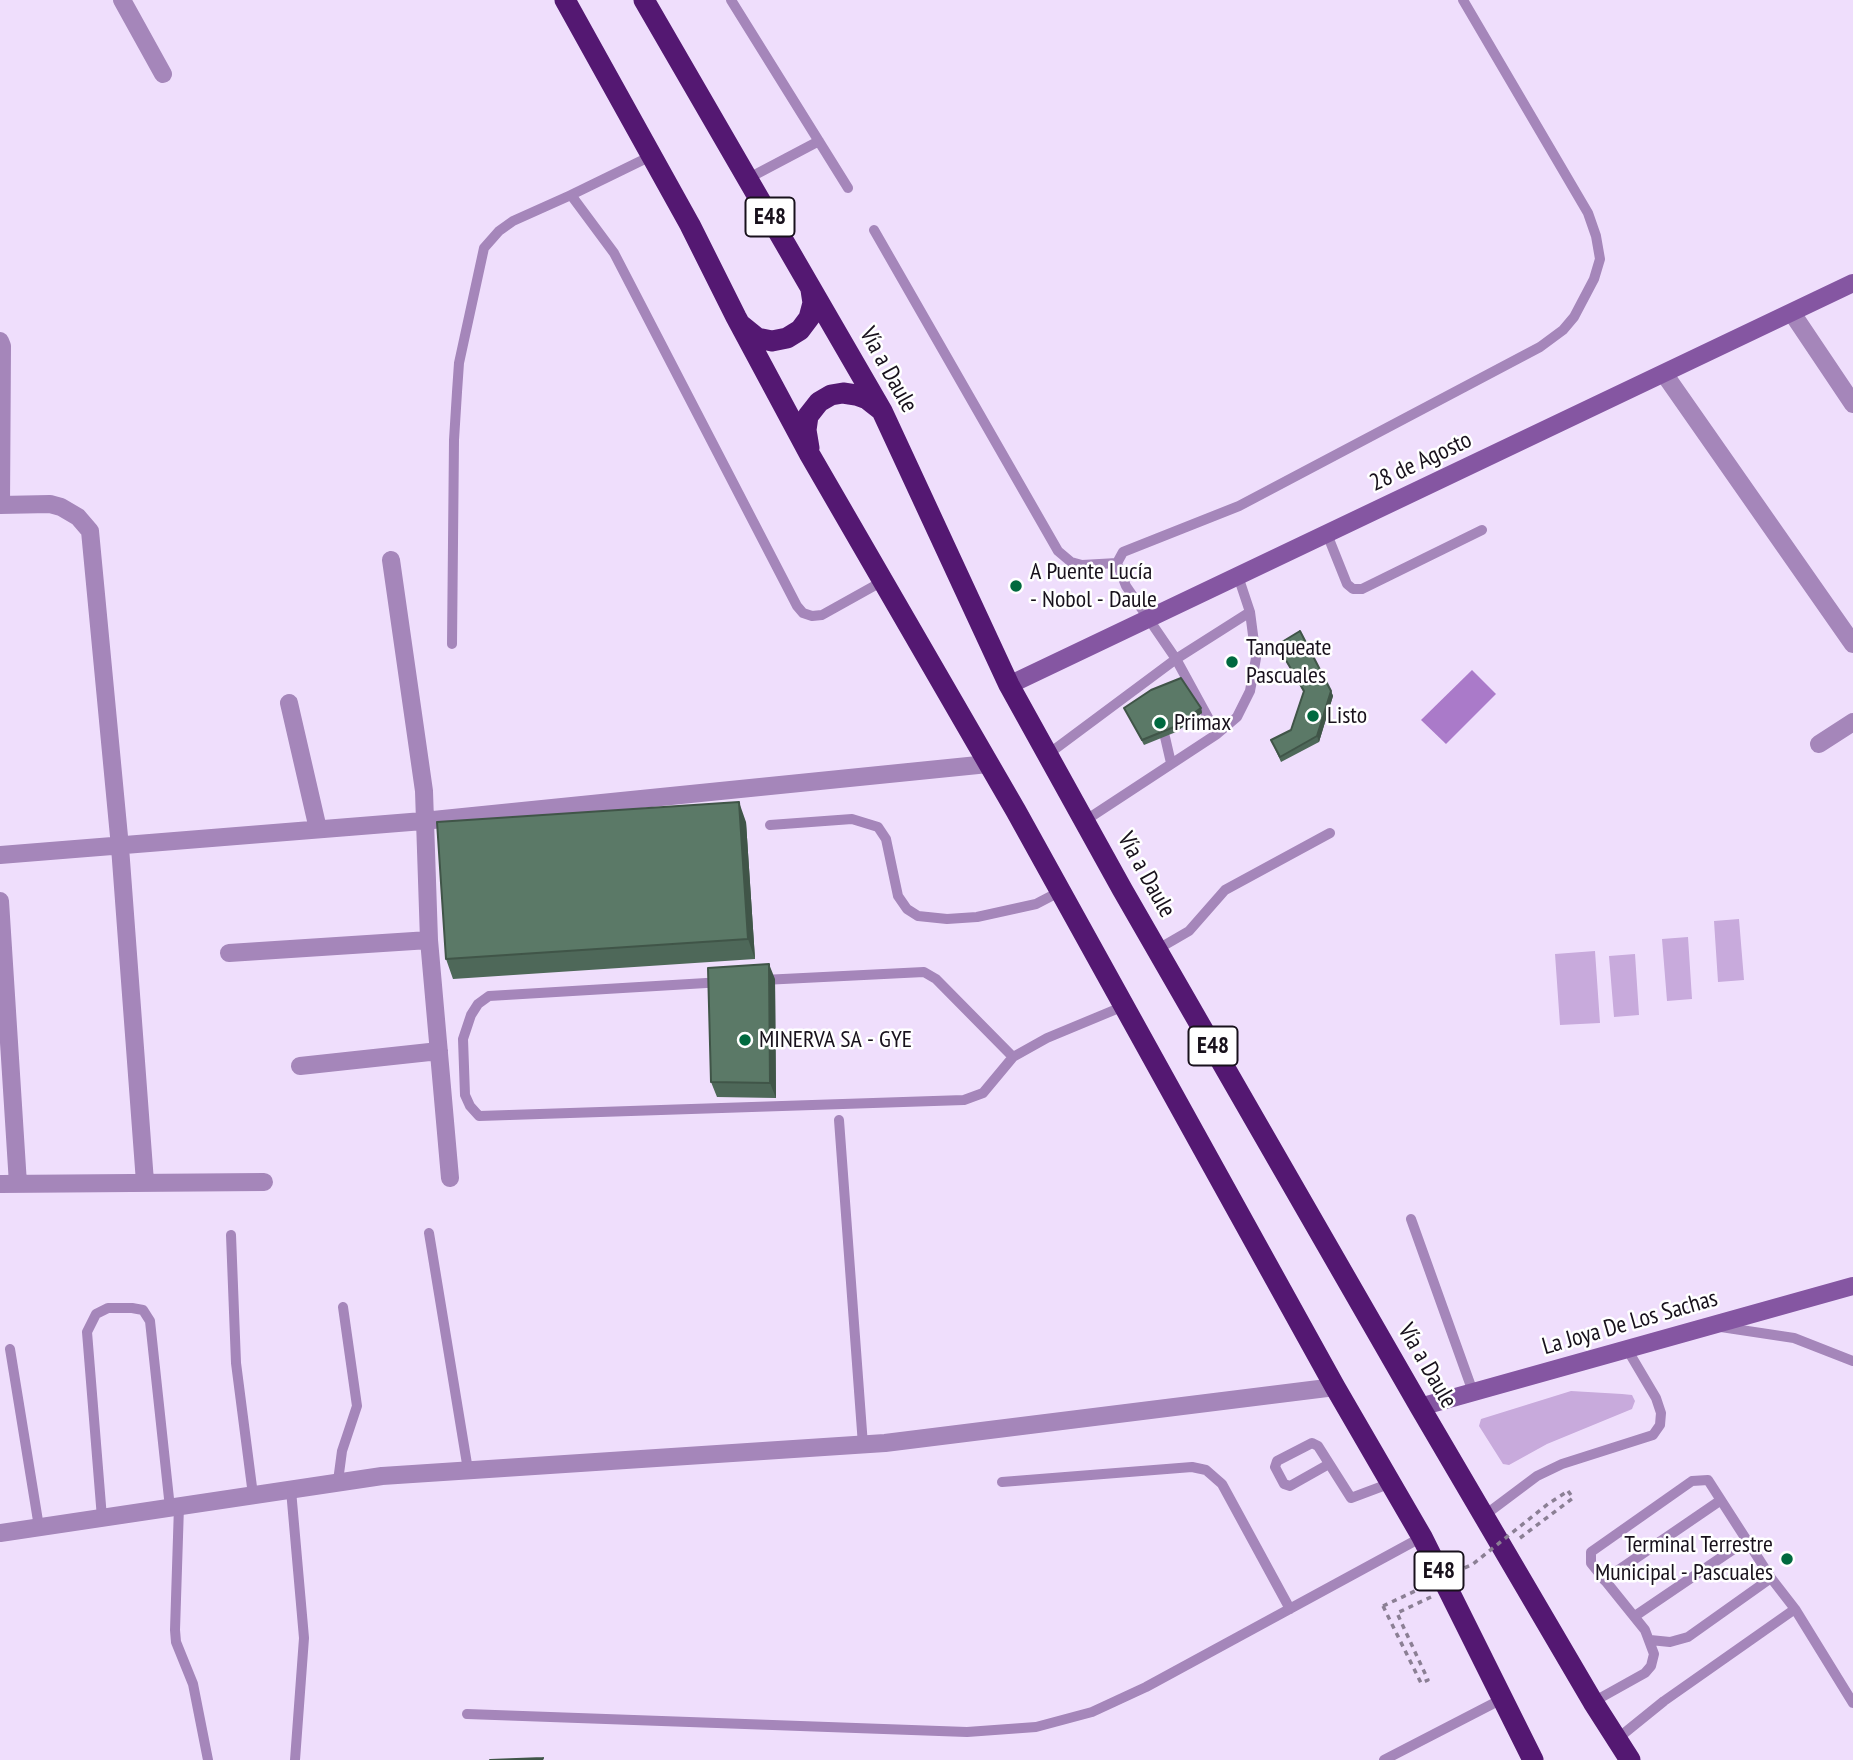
<!DOCTYPE html>
<html>
<head>
<meta charset="utf-8">
<style>
  body { margin:0 }
  canvas { display:block; background:#efdefc }
</style>
</head>
<body>
<canvas width="1853" height="1760"></canvas>
<script>
const ctx = document.querySelector('canvas').getContext('2d');
ctx.lineJoin = 'round';
function fill(path, color) { ctx.fillStyle = color; ctx.fill(path, 'evenodd'); }
const poly = rows => new Path2D(rows.map(r => 'M' + r).join(''));
function trace(path, color, width, dash) { ctx.strokeStyle = color; ctx.lineWidth = width; ctx.lineCap = dash ? 'butt' : 'round'; ctx.setLineDash(dash || []); ctx.stroke(path); }
function drawText(font, color, halo, rows, align = 'center') {
  ctx.font = font + ' "PT Sans Narrow",sans-serif'; ctx.lineWidth = 5; ctx.setLineDash([]); ctx.textBaseline = 'middle'; ctx.strokeStyle = halo; ctx.fillStyle = color; for (const [text, x, y, turn = 0] of rows) {
    ctx.save(); ctx.translate(x, y); ctx.rotate((+turn || 0) * Math.PI / 180); ctx.textAlign = isNaN(turn) ? turn : align; if (halo) ctx.strokeText(text, 0, 0); ctx.fillText(text, 0, 0); ctx.restore();
  }
}
fill(poly([
  [1739,919,1744,980,1718,982,1714,921],
  [1688,937,1692,999,1667,1001,1662,939],
  [1595,951,1600,1023,1560,1025,1555,954],
  [1635,954,1639,1015,1614,1017,1609,956],
  [1571,1391,1622,1394,1632,1395,1635,1401,1632,1409,1547,1444,1509,1465,1503,1464,1479,1426,1481,1419]
]), '#c8aadc');
fill(poly([
  [1472,670,1496,694,1446,744,1421,720]
]), '#aa7ac9');
trace(poly([
  [1520,1538,1573,1498,1568,1491],
  [1383,1606,1421,1683,1428,1680,1397,1613,1431,1597]
]), '#8b7f94', 3.5, [5, 5]);
trace(poly([
  [731,0,848,188],
  [747,179,819,141],
  [571,195,651,156],
  [874,230,1058,551,1071,562,1082,565,1117,563],
  [1327,534,1347,584,1353,589,1362,589,1482,530],
  [452,644,454,440,457,392,459,363,484,248,499,231,513,221,571,195,614,253,797,606,803,613,812,616,822,615,883,581],
  [1217,734,1176,659,1126,586,1117,563,1123,552,1239,506,1540,347,1563,330,1574,317,1594,279,1600,259,1596,236,1588,213,1463,0],
  [1165,737,1171,763],
  [1047,755,1176,659,1250,612],
  [1086,820,1217,734,1237,717,1250,691,1256,658,1250,612,1238,576],
  [770,825,852,819,878,827,886,839,898,896,907,909,918,916,947,919,977,917,1036,904,1061,891],
  [1158,949,1189,931,1225,890,1330,833],
  [763,980,924,972,936,979,1013,1057],
  [723,982,489,996,478,1004,471,1015,463,1039,465,1095,470,1106,479,1116,964,1100,983,1093,1013,1057,1047,1038,1124,1006],
  [839,1120,863,1445],
  [1411,1219,1473,1392],
  [429,1233,468,1470],
  [231,1235,236,1363,253,1495],
  [1721,1327,1794,1338,1853,1361],
  [10,1349,39,1527],
  [1329,1464,1290,1486,1284,1484,1275,1467,1277,1461,1312,1443,1318,1446,1351,1498,1391,1483],
  [338,1481,342,1451,357,1406,343,1307],
  [1002,1482,1192,1467,1206,1470,1222,1484,1290,1609],
  [291,1490,304,1638,295,1760],
  [179,1506,175,1630,176,1642,193,1684,208,1760],
  [1485,1515,1537,1476,1562,1464,1653,1435,1660,1425,1661,1413,1656,1398,1627,1349],
  [102,1518,87,1332,96,1314,108,1308,132,1308,143,1310,150,1321,170,1508],
  [1771,1578,1795,1609,1853,1703],
  [1604,1580,1721,1500],
  [1635,1616,1747,1540],
  [1593,1702,1645,1673,1651,1666,1654,1654,1645,1630,1591,1563,1591,1552,1692,1481,1708,1480,1771,1578,1688,1637,1670,1642,1650,1640],
  [467,1714,967,1732,1036,1727,1092,1712,1146,1687,1422,1537],
  [1617,1739,1664,1701,1795,1609],
  [1384,1760,1502,1699]
]), '#a586ba', 10);
trace(poly([
  [122,0,163,74],
  [1792,313,1853,404],
  [0,341,2,346,1,505],
  [1665,375,1853,644],
  [0,505,50,504,61,507,78,517,90,531,120,847,145,1182],
  [391,560,424,791,429,940,450,1178],
  [289,703,318,829],
  [1819,744,1853,722],
  [0,855,423,821,988,764],
  [0,901,18,1184],
  [229,953,429,940],
  [300,1066,439,1051],
  [0,1184,264,1182],
  [0,1533,382,1476,885,1443,1335,1387]
]), '#a586ba', 18);
trace(poly([
  [1009,685,1853,283],
  [1420,1407,1853,1286]
]), '#8556a2', 18);
trace(poly([
  [565,0,690,225,736,317,810,455,1016,811,1335,1387,1422,1537,1533,1760],
  [644,0,882,411,1009,685,1122,889,1420,1407,1593,1702,1630,1760],
  [741,325,757,338,772,341,787,338,800,330,809,318,813,303,811,290],
  [809,448,806,430,808,416,819,402,831,395,843,393,856,395,867,399,881,410]
]), '#541872', 21);
trace(poly([
  [1383,1606,1473,1564,1548,1504,1568,1491]
]), '#8b7f94', 3.5, [5, 5]);
fill(poly([
  [1277,645,1331,691,1333,696,1319,742,1281,762,1271,740,1291,730,1304,693],
  [1124,708,1201,708,1202,713,1176,732,1144,745],
  [746,822,755,959,453,979,446,959],
  [775,979,776,1098,717,1097,711,1082]
]), '#4e6859');
fill(poly([
  [1331,691,1333,696,1319,742,1317,736],
  [1201,708,1202,713,1176,732,1174,727],
  [739,802,746,822,755,959,748,939],
  [769,964,775,979,776,1098,770,1083]
]), '#405548');
const building = poly([
  [1300,631,1331,691,1317,736,1280,757,1271,740,1291,730,1304,691,1277,645,1300,631],
  [1181,678,1201,708,1174,727,1142,740,1124,708,1151,690,1181,678],
  [739,802,748,939,446,959,437,822,739,802],
  [769,964,770,1083,711,1082,708,968,769,964],
  [543,1758,542,1760,490,1760,543,1758]
]);
fill(building, '#5b7967');
trace(building, '#405548', 2);
for (const [x, y, r, color] of [
  [1016,586,7,"#00693f"],
  [1232,662,7,"#00693f"],
  [1313,716,7,"#00693f"],
  [1160,723,7,"#00693f"],
  [745,1040,7,"#00693f"],
  [1787,1559,7,"#00693f"]
]) { const dot = new Path2D(); dot.arc(x, y, r, 0, 2 * Math.PI); ctx.fillStyle = color; ctx.fill(dot); trace(dot, '#fff', 2.5); }
for (const [x, y, w] of [
  [770,217,49],
  [1213,1046,49],
  [1439,1571,49]
]) { const box = new Path2D(); box.roundRect(x - w / 2, y - 19.5, w, 39, 5); ctx.fillStyle = '#fff'; ctx.fill(box); trace(box, '#18111c', 2); }
drawText('bold 23px', '#18111c', null, [
  ["E48",770,217],
  ["E48",1213,1046],
  ["E48",1439,1571]
]);
drawText('24px', '#18111c', '#fff', [
  ["Vía a Daule",888,370,61],
  ["28 de Agosto",1421,462,-25],
  ["Vía a Daule",1146,875,61],
  ["La Joya De Los Sachas",1630,1323,-16],
  ["Vía a Daule",1427,1366,60]
]);
drawText('24px', '#18111c', '#fff', [
  ["A Puente Lucía",1030,572],
  ["- Nobol - Daule",1030,600],
  ["Tanqueate",1246,648],
  ["Pascuales",1246,676],
  ["Listo",1327,716],
  ["Primax",1174,723],
  ["MINERVA SA - GYE",759,1040],
  ["Terminal Terrestre",1773,1545,"right"],
  ["Municipal - Pascuales",1773,1573,"right"]
], 'left');
</script>
</body>
</html>
